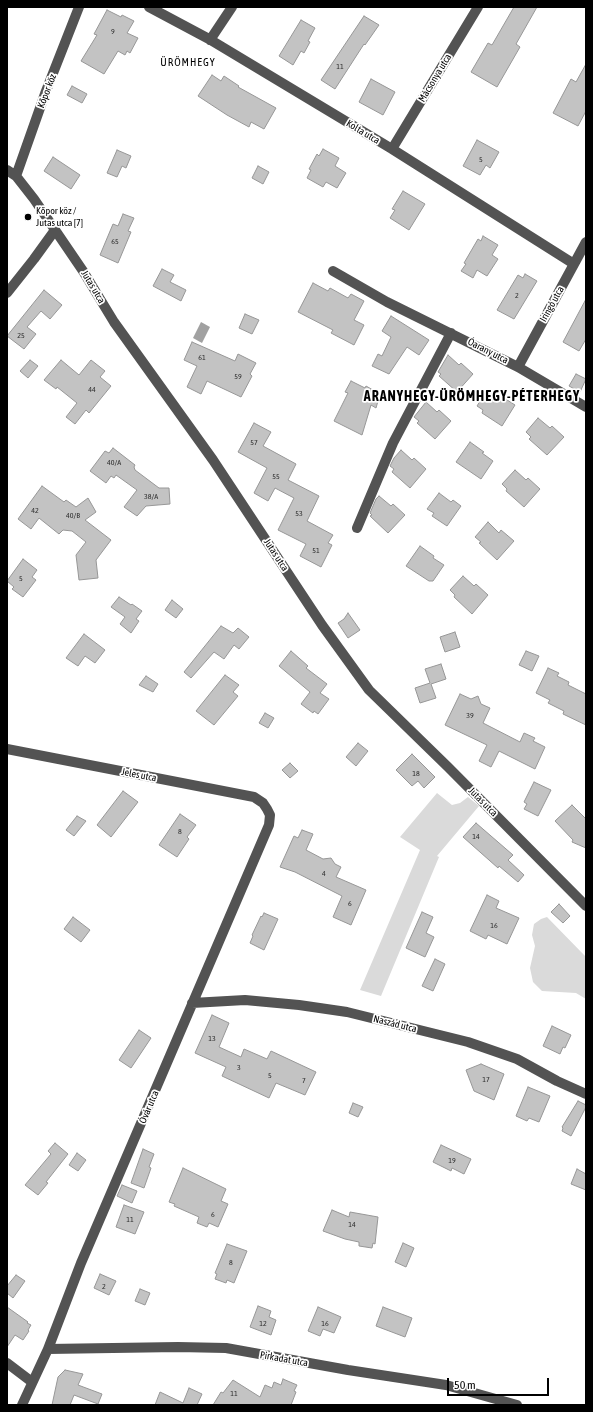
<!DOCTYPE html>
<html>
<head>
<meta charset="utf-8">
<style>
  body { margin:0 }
  #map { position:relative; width:593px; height:1412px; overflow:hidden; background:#fff; font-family:"Asap Condensed",sans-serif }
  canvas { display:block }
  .frame { position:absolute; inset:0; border:8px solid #000; pointer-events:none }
  .scale { position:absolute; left:447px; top:1378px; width:102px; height:18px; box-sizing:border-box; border:2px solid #000; border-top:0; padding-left:5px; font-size:12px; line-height:14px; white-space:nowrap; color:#000; -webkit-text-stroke:3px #fff; paint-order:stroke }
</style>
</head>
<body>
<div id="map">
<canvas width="593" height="1412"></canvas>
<div class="frame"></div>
<div class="scale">50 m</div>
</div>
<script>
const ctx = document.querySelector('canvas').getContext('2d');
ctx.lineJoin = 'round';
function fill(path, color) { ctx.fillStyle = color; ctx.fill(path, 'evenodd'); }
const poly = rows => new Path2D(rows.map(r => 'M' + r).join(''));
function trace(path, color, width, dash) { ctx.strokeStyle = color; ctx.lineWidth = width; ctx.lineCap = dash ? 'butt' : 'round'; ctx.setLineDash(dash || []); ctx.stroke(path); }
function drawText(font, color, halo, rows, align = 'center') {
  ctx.font = font + ' "Asap Condensed",sans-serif'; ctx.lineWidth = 3.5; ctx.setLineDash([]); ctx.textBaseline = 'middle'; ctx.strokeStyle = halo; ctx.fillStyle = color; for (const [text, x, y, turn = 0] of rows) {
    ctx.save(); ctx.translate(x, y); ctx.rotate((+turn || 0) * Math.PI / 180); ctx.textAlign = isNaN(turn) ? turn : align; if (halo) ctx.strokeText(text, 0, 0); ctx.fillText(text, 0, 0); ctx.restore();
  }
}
fill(poly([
  [437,793,452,805,460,803,468,797,479,806,437,856,439,857,381,996,360,990,420,850,400,837],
  [547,917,586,957,586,999,576,993,542,991,533,982,530,968,535,946,532,935,534,924,541,919]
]), '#dadada');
fill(poly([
  [201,322,210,327,202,343,193,338]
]), '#a1a1a1');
const building = poly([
  [514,7,537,7,516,44,520,47,497,87,471,72,488,43,492,45,514,7],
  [107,10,121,17,122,15,134,21,127,33,138,38,130,53,127,51,125,55,118,51,104,74,81,61,97,35,94,34,107,10],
  [364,16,379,25,365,45,364,44,335,89,321,80,364,16],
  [301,20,315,28,308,41,310,42,304,53,301,51,293,65,279,56,301,20],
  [586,64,586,111,578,126,553,113,571,79,576,82,586,64],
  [212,75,221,81,224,76,239,86,238,87,276,108,264,129,251,122,249,127,227,115,198,96,212,75],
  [371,79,395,92,383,115,359,102,371,79],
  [72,86,87,94,82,103,67,95,72,86],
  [477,140,499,152,490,168,486,165,480,175,463,166,477,140],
  [323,149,339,158,335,166,346,173,337,188,326,182,323,187,307,178,311,170,309,169,317,154,319,156,323,149],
  [117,150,131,156,126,168,122,166,117,177,107,173,117,150],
  [53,157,80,175,71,189,44,171,53,157],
  [258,166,269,172,263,184,252,178,258,166],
  [403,191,425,204,409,230,390,218,395,210,392,209,403,191],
  [123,214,134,218,128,231,131,232,118,263,100,255,113,224,118,226,123,214],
  [483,236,498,245,492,255,498,259,487,276,477,270,473,278,461,271,466,264,464,263,478,239,481,241,483,236],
  [162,269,174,275,170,282,186,290,181,301,153,286,162,269],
  [525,274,537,281,514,319,497,310,518,275,523,278,525,274],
  [313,283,328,291,330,288,348,298,351,294,364,301,354,320,364,325,354,345,331,333,333,330,298,312,313,283],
  [44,290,62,305,50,319,41,311,27,327,36,334,24,349,7,336,44,290],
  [586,299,586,339,579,351,563,342,586,299],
  [245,314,259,320,252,334,239,328,245,314],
  [391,316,429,340,419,355,407,347,389,374,372,366,378,354,382,356,391,337,382,331,391,316],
  [192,342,235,361,238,354,256,363,250,374,252,376,241,397,207,381,201,394,187,387,197,366,184,360,192,342],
  [448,355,459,365,461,363,473,374,457,392,439,376,441,374,438,372,448,355],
  [30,360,38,366,28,378,20,371,30,360],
  [61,360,79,375,91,360,105,371,100,377,111,386,89,413,86,410,75,424,66,417,77,403,57,387,56,389,44,380,61,360],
  [576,374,586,379,580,392,569,386,576,374],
  [351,381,365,388,366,386,380,394,376,408,371,405,362,435,334,421,348,393,345,392,351,381],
  [487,390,500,399,501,396,515,405,502,426,482,413,483,410,477,406,487,390],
  [426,402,437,412,439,410,451,421,435,439,417,423,419,421,414,417,426,402],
  [538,418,550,428,552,426,564,437,547,455,529,439,531,437,526,432,538,418],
  [254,423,271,432,263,446,296,464,288,480,319,496,307,521,333,535,328,543,332,545,321,567,300,556,306,544,278,530,294,498,275,488,268,501,254,493,267,468,238,452,254,423],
  [470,442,484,452,482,453,493,461,481,479,456,462,470,442],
  [113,448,135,465,134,467,135,470,159,488,169,488,170,504,146,506,137,516,124,507,137,490,116,475,114,478,111,476,106,483,90,471,105,451,109,453,113,448],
  [401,450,412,460,414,458,426,469,410,488,392,472,394,469,390,466,394,458,401,450],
  [515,470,526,480,528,478,540,489,524,507,506,491,507,489,502,484,515,470],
  [42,486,64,502,66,500,76,507,88,498,96,512,85,520,111,540,96,560,98,578,79,580,76,555,86,542,72,531,63,530,59,534,39,518,31,529,18,519,42,486],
  [439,493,451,502,453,500,461,506,447,526,432,516,434,513,427,509,439,493],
  [379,496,391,506,393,504,405,515,388,533,370,516,372,515,370,513,376,499,379,496],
  [488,522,499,533,501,530,514,541,497,560,479,543,481,542,475,537,488,522],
  [420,546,434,556,433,558,444,565,433,581,429,581,406,566,420,546],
  [23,559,37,570,32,577,36,580,23,597,12,589,14,587,7,581,23,559],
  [463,576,474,586,476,584,488,595,472,614,454,597,455,595,450,590,463,576],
  [119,597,131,605,132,604,142,611,136,619,139,621,131,633,120,624,125,617,111,607,119,597],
  [172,600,183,609,176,618,165,610,172,600],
  [348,613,360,630,348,638,338,623,344,619,348,613],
  [221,626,233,633,238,628,249,637,239,649,234,645,224,659,214,652,191,678,184,672,221,626],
  [455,632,460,647,445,652,440,637,455,632],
  [84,634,105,650,95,663,85,656,78,666,66,658,84,634],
  [291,651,308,666,306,668,327,684,320,693,329,699,318,714,314,711,313,713,301,704,310,692,279,666,291,651],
  [526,651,539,656,532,671,519,665,526,651],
  [441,664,446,679,431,684,436,698,420,703,415,688,430,683,425,669,441,664],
  [548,668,559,673,557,676,569,682,568,685,586,694,586,725,563,714,564,711,548,703,550,700,536,693,548,668],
  [225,675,239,685,233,692,238,696,214,725,196,711,225,675],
  [146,676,158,684,153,692,139,685,146,676],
  [460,694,471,699,478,696,481,704,490,708,483,723,520,742,524,733,535,738,533,741,545,747,535,769,499,751,491,767,479,761,487,745,445,725,460,694],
  [265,713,274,718,268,728,259,723,265,713],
  [358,743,368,751,356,766,346,757,358,743],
  [412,754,435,777,424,788,418,781,412,786,396,770,412,754],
  [290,763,298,771,290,778,282,770,290,763],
  [534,782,551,790,538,816,524,809,527,804,524,802,534,782],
  [123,791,138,802,111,837,97,825,123,791],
  [572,805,586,819,586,848,572,842,573,840,555,821,572,805],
  [180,814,196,825,187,837,189,839,177,857,159,845,180,814],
  [77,816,86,821,74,836,66,830,77,816],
  [476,823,513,855,508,860,524,875,518,882,499,866,498,868,463,837,476,823],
  [302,830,313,834,306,850,323,859,331,858,335,864,341,867,336,877,366,890,351,925,333,917,342,896,295,872,280,867,294,836,298,838,302,830],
  [487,895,499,901,496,908,519,918,507,944,488,935,486,939,470,931,487,895],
  [559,904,570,916,563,923,551,912,559,904],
  [422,912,433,917,426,933,434,937,425,957,406,948,422,912],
  [264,913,278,919,264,950,250,943,253,936,252,935,261,916,262,917,264,913],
  [73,917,90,930,81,942,64,929,73,917],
  [435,959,445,964,433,991,422,986,435,959],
  [212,1015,229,1023,219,1047,241,1057,244,1049,267,1059,271,1051,316,1072,305,1095,276,1083,269,1098,222,1076,226,1067,195,1053,212,1015],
  [552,1026,571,1035,565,1048,563,1047,560,1054,543,1046,552,1026],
  [139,1030,151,1038,131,1068,119,1060,139,1030],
  [481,1064,504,1074,494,1100,474,1091,466,1070,481,1064],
  [528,1087,550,1096,539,1122,529,1118,527,1121,516,1116,528,1087],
  [578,1101,586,1105,586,1107,571,1136,562,1131,563,1128,562,1127,578,1101],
  [353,1103,363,1107,358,1117,349,1113,353,1103],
  [55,1143,68,1154,46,1182,48,1183,38,1195,25,1185,51,1154,48,1151,55,1143],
  [441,1145,471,1159,464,1174,452,1168,451,1171,433,1162,441,1145],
  [143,1149,154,1154,149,1167,151,1168,144,1188,131,1183,143,1149],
  [77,1153,86,1160,78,1171,69,1165,77,1153],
  [183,1168,226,1189,221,1201,228,1204,218,1227,209,1223,207,1227,197,1223,199,1217,174,1206,175,1204,169,1202,183,1168],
  [577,1169,586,1174,586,1190,571,1184,577,1169],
  [122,1185,137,1191,132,1203,117,1196,122,1185],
  [124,1205,144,1212,135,1234,116,1227,124,1205],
  [332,1210,349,1217,350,1212,378,1217,375,1244,373,1243,372,1248,359,1246,359,1242,345,1239,323,1231,332,1210],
  [403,1243,414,1248,406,1267,395,1262,403,1243],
  [227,1244,247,1251,234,1283,227,1280,226,1283,215,1279,217,1274,215,1273,227,1244],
  [100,1274,116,1281,109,1295,94,1288,100,1274],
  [16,1275,25,1281,13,1298,7,1293,7,1286,16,1275],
  [140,1289,150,1293,145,1305,135,1301,140,1289],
  [258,1306,271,1311,269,1317,276,1320,271,1335,250,1327,258,1306],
  [7,1307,28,1322,27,1323,31,1325,28,1330,29,1331,23,1340,15,1335,7,1347,7,1307],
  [318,1307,341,1317,334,1333,323,1329,320,1336,308,1331,318,1307],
  [383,1307,412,1318,405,1337,376,1326,383,1307],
  [65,1370,83,1374,78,1385,102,1394,98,1404,74,1395,70,1405,52,1405,58,1377,65,1370],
  [283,1379,297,1385,294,1391,296,1392,291,1405,213,1405,221,1392,223,1393,233,1380,260,1397,265,1385,272,1388,274,1382,281,1385,283,1379],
  [189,1388,202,1394,197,1405,155,1405,160,1392,183,1403,189,1388]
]);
fill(building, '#c3c3c3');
trace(building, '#979797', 1);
trace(poly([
  [149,7,209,39,392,149,574,264],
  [210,40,232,7],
  [392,149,478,7],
  [7,170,16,176,34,199,83,271,114,322,213,460,322,625,369,690,448,767,586,906],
  [16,176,46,91,79,7],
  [333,271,387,302,518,367,586,407],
  [7,293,34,259,55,230],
  [518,367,586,242],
  [357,528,393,443,451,333],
  [7,749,254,797,263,803,267,809,270,815,269,825,81,1263,48,1349,22,1405],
  [192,1003,245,1000,299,1005,347,1012,468,1042,517,1059,557,1081,586,1094],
  [48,1349,178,1347,226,1348,348,1370,446,1385,517,1405],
  [7,1363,32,1382]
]), '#535353', 10);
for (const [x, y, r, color] of [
  [28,217,4,"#000"]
]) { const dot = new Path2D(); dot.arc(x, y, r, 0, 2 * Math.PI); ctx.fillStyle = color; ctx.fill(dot); trace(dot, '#fff', 1.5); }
drawText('8px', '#313131', null, [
  ["9",113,31],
  ["11",340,66],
  ["5",481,159],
  ["65",115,241],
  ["2",517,295],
  ["25",21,335],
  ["61",202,357],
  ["59",238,376],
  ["44",92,389],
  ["57",254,442],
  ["40/A",114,462],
  ["55",276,476],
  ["38/A",151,496],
  ["42",35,510],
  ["53",299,513],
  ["40/B",73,515],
  ["51",316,550],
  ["5",21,578],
  ["39",470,715],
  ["18",416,773],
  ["8",180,831],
  ["14",476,836],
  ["4",324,873],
  ["6",350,903],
  ["16",494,925],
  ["13",212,1038],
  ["3",239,1067],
  ["5",270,1075],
  ["17",486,1079],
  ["7",304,1080],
  ["19",452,1160],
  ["6",213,1214],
  ["11",130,1219],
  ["14",352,1224],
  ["8",231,1262],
  ["2",104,1286],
  ["12",263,1323],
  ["16",325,1323],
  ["11",234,1393]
]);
drawText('10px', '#000', '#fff', [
  ["Mácsonya utca",435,78,-59],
  ["Kőpor köz",47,91,-69],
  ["Kolta utca",363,132,31],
  ["Jutas utca",93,287,59],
  ["Iringó utca",552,304,-61],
  ["Óarany utca",488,351,27],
  ["Jutas utca",276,555,57],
  ["Jeles utca",139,775,11],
  ["Jutas utca",483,802,45],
  ["Naszád utca",395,1024,14],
  ["Óvár utca",149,1107,-67],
  ["Pirkadat utca",284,1359,10]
]);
drawText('10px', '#000', '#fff', [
  ["Kőpor köz /",36,211],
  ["Jutas utca [7]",36,223]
], 'left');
ctx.letterSpacing = '1px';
drawText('11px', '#000', '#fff', [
  ["ÜRÖMHEGY",188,63]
]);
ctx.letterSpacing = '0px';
ctx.letterSpacing = '1px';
drawText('bold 14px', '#000', '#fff', [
  ["ARANYHEGY-ÜRÖMHEGY-PÉTERHEGY",472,397]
]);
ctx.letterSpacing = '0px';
</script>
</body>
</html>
